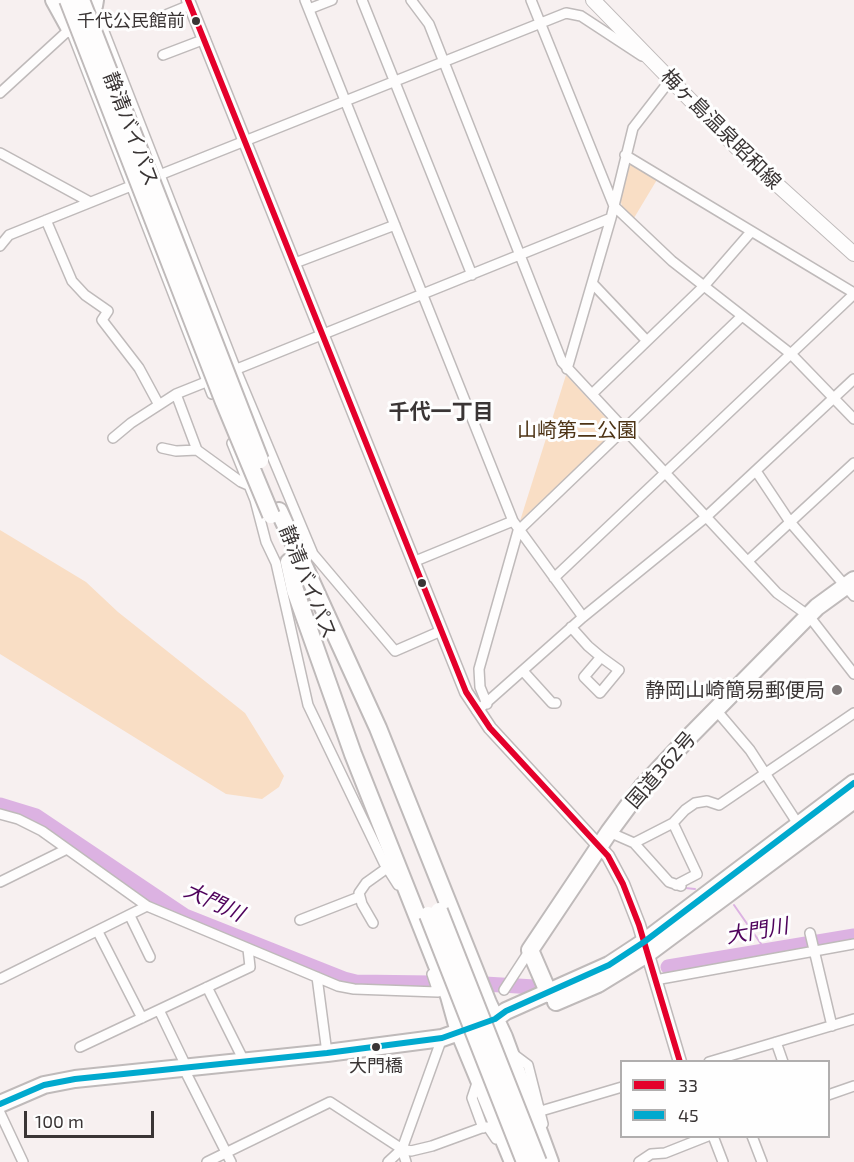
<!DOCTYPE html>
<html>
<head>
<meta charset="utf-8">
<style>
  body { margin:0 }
  #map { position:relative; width:854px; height:1162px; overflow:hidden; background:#f7f0f0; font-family:"Exo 2",sans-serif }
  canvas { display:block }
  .legend { position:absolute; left:620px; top:1060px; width:210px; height:78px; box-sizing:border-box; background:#fefefe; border:2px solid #b0aeae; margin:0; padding:8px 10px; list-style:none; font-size:18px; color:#3a3535 }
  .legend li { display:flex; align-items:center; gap:12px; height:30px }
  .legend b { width:30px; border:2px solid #b0aeae }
  .scale { position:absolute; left:24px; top:1111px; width:130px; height:27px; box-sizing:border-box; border:3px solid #3a3535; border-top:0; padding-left:8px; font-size:18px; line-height:21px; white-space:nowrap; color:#3a3535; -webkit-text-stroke:4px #fefefe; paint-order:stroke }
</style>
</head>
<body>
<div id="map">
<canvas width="854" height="1162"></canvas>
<ul class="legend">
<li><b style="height:8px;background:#e4002b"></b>33</li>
<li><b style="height:8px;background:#00a9ce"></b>45</li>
</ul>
<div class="scale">100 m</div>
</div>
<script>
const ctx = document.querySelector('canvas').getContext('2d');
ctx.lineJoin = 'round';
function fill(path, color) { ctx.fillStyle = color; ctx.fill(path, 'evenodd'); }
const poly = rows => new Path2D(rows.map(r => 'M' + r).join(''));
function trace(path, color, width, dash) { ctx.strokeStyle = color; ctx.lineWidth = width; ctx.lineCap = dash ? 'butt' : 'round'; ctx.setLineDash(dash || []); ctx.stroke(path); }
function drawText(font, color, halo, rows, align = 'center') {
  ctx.font = font + ' "Exo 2","Noto Sans JP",sans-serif'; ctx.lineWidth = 6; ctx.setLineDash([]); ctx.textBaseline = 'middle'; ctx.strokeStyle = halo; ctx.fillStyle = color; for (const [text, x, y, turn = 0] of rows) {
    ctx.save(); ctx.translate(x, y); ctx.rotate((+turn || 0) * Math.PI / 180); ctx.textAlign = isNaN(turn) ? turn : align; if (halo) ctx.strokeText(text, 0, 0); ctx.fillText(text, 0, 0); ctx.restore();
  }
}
fill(poly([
  [630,161,658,178,634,218,622,206,620,199,626,164],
  [566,375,617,430,520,521],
  [0,530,86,582,118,612,245,713,284,776,279,787,262,799,226,794,0,654]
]), '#f9dec5');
trace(poly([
  [685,888,695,889],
  [734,905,766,951]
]), '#dcb2e2', 2);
trace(poly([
  [0,805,36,816,185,916,344,979,356,982,432,983],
  [668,967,854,936],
  [485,984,534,987]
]), '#dcb2e2', 15);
const street = poly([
  [305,0,513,521,583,617],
  [362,0,472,275],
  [411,0,429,24,562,362,777,593,809,616,854,674],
  [531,0,614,206,672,261,791,354,854,419],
  [94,6,236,370,313,554,395,651,441,631],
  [309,9,332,0],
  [151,21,190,5],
  [71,30,212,394],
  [163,55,205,39],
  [0,93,72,27],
  [0,153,90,202],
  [625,155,854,293],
  [157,176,566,13,581,16,642,56],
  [46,220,72,281,85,295,108,311,102,320,139,368,159,405],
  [0,246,9,235,136,184],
  [295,263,395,225],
  [593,284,647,341],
  [567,369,611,218,633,128,671,79],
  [232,371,611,218],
  [176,394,197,450],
  [592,394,704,286,750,233],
  [113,438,131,423,176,394,211,380],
  [232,443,255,500,266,542,276,563,308,705,384,863,398,885],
  [162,448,176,451,197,450,241,482,250,486],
  [756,471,790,522,854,596],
  [748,561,854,463],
  [413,562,513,521],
  [554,578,854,294],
  [571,627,588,646,601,657,619,670,600,693,584,677,601,657],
  [523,671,552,703,556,703],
  [487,704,480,687,479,669,518,531,742,316],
  [716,710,750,750,798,824],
  [477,711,583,617,706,517,854,379],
  [0,814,18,819,42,831,147,906,338,986,354,989,438,992,432,974],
  [609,832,634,843,669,882,681,886],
  [634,843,673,823],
  [0,882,67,849],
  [676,885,697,874,673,823,685,810,695,803,707,801,719,805,854,713],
  [130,916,150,957],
  [300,920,359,897],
  [373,923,362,904,359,893,366,883,387,868],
  [98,932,142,1018],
  [810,933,832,1026],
  [317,977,327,1053],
  [0,979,147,906],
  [655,980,854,944],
  [207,987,243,1059],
  [504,990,530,950],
  [159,1010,186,1066],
  [776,1042,783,1062],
  [80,1047,250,967,248,949],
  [512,1053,528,1065,543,1124],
  [709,1062,854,1019],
  [183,1067,231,1162],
  [478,1080,472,1098,483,1128],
  [828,1095,854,1086],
  [541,1111,622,1087],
  [0,1113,23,1162],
  [713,1136,723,1162],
  [752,1136,762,1162],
  [402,1149,406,1162],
  [207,1162,330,1102,402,1149,411,1151,432,1146,484,1127,488,1127,496,1139],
  [388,1162,402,1149,442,1038],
  [639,1162,651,1154,665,1153,708,1136]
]);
const secondary = poly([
  [188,0,466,692,490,728,608,856,623,884,639,925,680,1062]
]);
const primary = poly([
  [593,0,740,151,854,254]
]);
const highway = poly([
  [54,0,70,29],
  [94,6,95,0],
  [279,511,378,728,488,1003,504,1037,550,1162],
  [289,562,295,590,353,754,449,996,459,1032,513,1162],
  [549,994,530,950,609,832,643,786,690,736,817,607,854,580],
  [556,1002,598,984,647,954,854,800],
  [0,1104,44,1085,75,1079,327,1053,442,1038,495,1019,506,1011,609,965,644,942,854,783]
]);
trace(street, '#bfbaba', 12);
trace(secondary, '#bfbaba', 15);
trace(primary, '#bfbaba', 16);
trace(highway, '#bfbaba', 20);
trace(street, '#fefdfd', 9);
trace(secondary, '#fefdfd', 12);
trace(primary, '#fefdfd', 14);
trace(highway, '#fefdfd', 16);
const highwayBridge = poly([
  [68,0,224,402,271,515],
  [81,0,260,460],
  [439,911,538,1162],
  [428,915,525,1162]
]);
trace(highwayBridge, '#bfbaba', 20, []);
trace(highwayBridge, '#fefdfd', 16);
trace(poly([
  [188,0,466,692,490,728,608,856,623,884,639,925,680,1062]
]), '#e4002b', 6);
trace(poly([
  [0,1104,44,1085,75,1079,327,1053,442,1038,495,1019,506,1011,609,965,644,942,854,783]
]), '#00a9ce', 6);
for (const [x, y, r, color] of [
  [196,21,5,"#3a3535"],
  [422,583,5,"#3a3535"],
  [837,690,6,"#7c7676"],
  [376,1047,5,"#3a3535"]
]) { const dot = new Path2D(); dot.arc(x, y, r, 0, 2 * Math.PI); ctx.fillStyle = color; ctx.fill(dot); trace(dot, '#fefefe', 2); }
drawText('18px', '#3a3535', '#fefefe', [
  ["千代公民館前",185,21],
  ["大門橋",376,1066,"center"]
], 'right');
drawText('20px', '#3a3535', '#fefefe', [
  ["静清バイパス",131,129,69],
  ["梅ヶ島温泉昭和線",721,129,45],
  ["静清バイパス",308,582,68],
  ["国道362号",661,770,-49]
]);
drawText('20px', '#4d3315', '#fefefe', [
  ["山崎第二公園",577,430]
]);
drawText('20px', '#3a3535', '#fefefe', [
  ["静岡山崎簡易郵便局",825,690]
], 'right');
drawText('bold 21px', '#3a3535', '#fefefe', [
  ["千代一丁目",441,412]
]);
drawText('italic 21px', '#4f035c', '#fefefe', [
  ["大門川",214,902,25],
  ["大門川",757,931,-10]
]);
</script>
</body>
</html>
